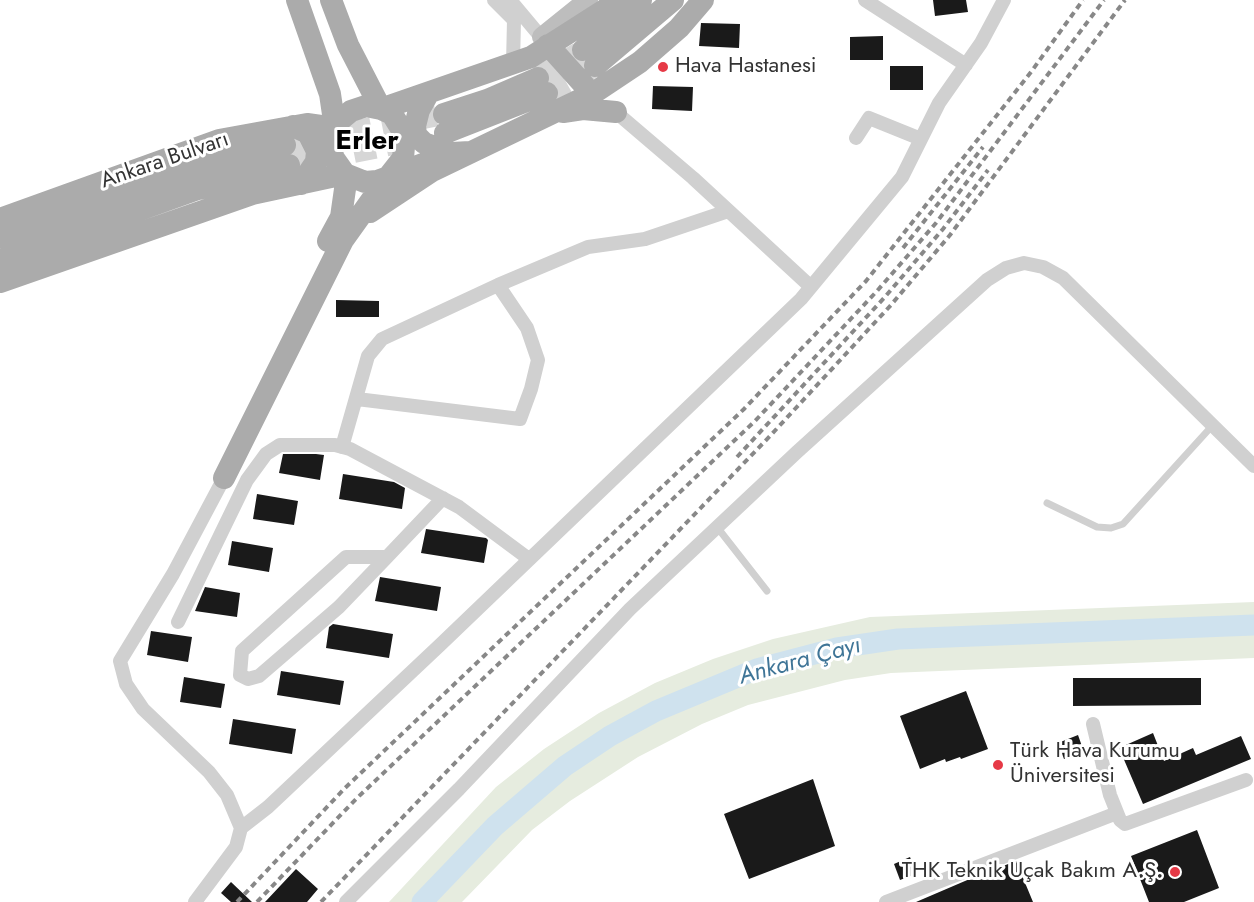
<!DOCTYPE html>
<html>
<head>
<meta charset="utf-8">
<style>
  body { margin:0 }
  canvas { display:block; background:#fff }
</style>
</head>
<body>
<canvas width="1254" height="902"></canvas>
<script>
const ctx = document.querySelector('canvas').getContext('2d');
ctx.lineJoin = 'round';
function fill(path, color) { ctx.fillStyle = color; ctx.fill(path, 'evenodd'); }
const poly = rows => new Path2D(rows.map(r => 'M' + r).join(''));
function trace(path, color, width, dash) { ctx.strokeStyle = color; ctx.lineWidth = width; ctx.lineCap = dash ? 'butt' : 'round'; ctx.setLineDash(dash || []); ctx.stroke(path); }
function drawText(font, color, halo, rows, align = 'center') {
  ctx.font = font + ' Jost,sans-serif'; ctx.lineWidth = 6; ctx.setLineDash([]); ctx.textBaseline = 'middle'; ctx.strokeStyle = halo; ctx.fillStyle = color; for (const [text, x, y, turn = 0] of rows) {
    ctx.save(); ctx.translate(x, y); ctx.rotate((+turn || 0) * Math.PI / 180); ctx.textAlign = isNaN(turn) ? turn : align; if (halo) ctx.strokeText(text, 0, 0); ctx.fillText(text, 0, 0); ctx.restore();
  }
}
fill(poly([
  [1254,602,1254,658,891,673,845,680,748,705,702,724,638,757,570,801,532,830,462,902,389,902,496,787,544,749,599,713,655,683,713,659,773,639,870,617]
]), '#e6ecdf');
trace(poly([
  [422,902,495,826,565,766,610,736,656,711,757,669,837,648,898,639,1254,625]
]), '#cfe2ee', 21);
fill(poly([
  [933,0,966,0,968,12,935,16],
  [701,23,740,24,739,48,699,46],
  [883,36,883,60,850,60,850,37],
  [890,66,923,66,923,90,890,90],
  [653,86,693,87,692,111,652,109],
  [336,300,379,301,379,317,336,317],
  [316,454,324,455,320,480,279,473,283,454],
  [343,474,394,482,405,488,402,509,339,499],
  [257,494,298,501,294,525,253,519],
  [426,529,486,538,488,540,484,563,421,553],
  [232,541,273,548,269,572,228,565],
  [380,577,441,587,437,611,375,601],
  [205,587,240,593,237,617,195,611],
  [333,624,393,634,389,658,326,648,329,627],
  [151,631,192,637,188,662,147,655],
  [281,671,344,681,340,705,277,695],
  [184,677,225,684,221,708,180,702],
  [1073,678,1201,678,1201,705,1073,706],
  [966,691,988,749,961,759,960,757,946,762,945,759,920,769,900,716],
  [233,719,296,729,292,754,229,744],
  [1153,733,1164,761,1193,748,1196,755,1241,736,1251,759,1143,804,1119,748],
  [1078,735,1084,752,1064,759,1058,743],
  [813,779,835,846,749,879,724,814],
  [1197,830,1219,888,1184,902,1149,902,1131,856],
  [910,857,916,874,900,880,894,864],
  [1016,861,1033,902,916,902,972,878],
  [296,869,318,889,307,902,265,902],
  [231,882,252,902,231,902,221,893]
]), '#1a1a1a');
trace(poly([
  [538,78,579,53],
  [547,93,593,67],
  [285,145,444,114],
  [289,165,423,138]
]), '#d6d6d6', 22, [22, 11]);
trace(poly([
  [1047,503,1097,527,1111,528,1123,524,1212,426],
  [717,527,767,591]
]), '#d0d0d0', 7);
trace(poly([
  [494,0,514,20,513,64],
  [510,0,546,43],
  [865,0,966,65],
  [611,108,693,178,811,287],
  [856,138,869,118,921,139],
  [357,399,520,419,531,389,538,360,527,328,498,285],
  [342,447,368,356,382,339,498,285,588,247,645,239,728,211],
  [387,557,346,557,242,651,240,675,248,679,259,676,339,607,387,557,443,498],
  [178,622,247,480,266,454,280,445,335,445,350,449,459,507,529,559],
  [1093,724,1110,795,1120,820,1125,824,1246,780],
  [241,828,268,807,440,645,801,299,902,177,939,103,981,43,1004,0],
  [195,902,236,847,241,828,227,795,209,772,143,709,126,684,120,661,173,574,224,478],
  [346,902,459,789,630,609,797,452,987,280,1006,268,1024,263,1043,267,1063,278,1254,466],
  [886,902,1117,813]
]), '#d0d0d0', 14);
trace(poly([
  [542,37,588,0]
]), '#bdbdbd', 20);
trace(poly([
  [297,0,330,94,335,128],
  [331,0,348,45,381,109],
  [548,45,592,94],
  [583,50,641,0],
  [595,66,673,0],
  [428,94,419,110,415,126,416,135,424,143,452,153],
  [381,109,531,57,606,9,614,0],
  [563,112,583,109,616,112],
  [444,114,487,100,538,78],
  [293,126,308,133,317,151,316,162,301,184],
  [445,133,547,93],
  [370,212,432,171,592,94,640,62,679,28,703,0],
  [0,219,219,140,307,124,335,128],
  [0,237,193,169,285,145],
  [328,241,341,217,347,175],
  [0,260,198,189,289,165],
  [0,282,252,194,345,174],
  [224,478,343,240,388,177,403,158,405,135,392,114,381,109,366,106,351,111,339,121,331,137,333,157,345,174,365,182,377,181,388,177,452,153,470,152]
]), '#ababab', 22);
trace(poly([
  [903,248,983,147],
  [737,457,884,298,943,229,988,170],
  [237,902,345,788,744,409,866,281,1031,72,1083,0],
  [257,902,356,799,755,421,877,291,936,223,1104,0],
  [321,902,770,436,891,305,950,235,1125,0]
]), '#888', 4, [6, 4.5]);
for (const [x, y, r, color] of [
  [663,67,6,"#e63946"],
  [998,765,6,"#e63946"],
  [1175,872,6,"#e63946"]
]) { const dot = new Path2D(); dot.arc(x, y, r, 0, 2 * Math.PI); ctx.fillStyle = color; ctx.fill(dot); trace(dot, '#fff', 2); }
drawText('22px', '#333', '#fff', [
  ["Hava Hastanesi",675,67],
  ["Türk Hava Kurumu",1010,752],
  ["Üniversitesi",1010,777],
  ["THK Teknik Uçak Bakım A.Ş.",1163,872,"right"]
], 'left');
drawText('22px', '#333', '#fff', [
  ["Ankara Bulvarı",165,161,-19]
]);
drawText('italic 24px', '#3f7597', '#fff', [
  ["Ankara Çayı",800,662,-15]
]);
drawText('bold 28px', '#000', '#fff', [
  ["Erler",367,142]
]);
</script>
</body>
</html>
